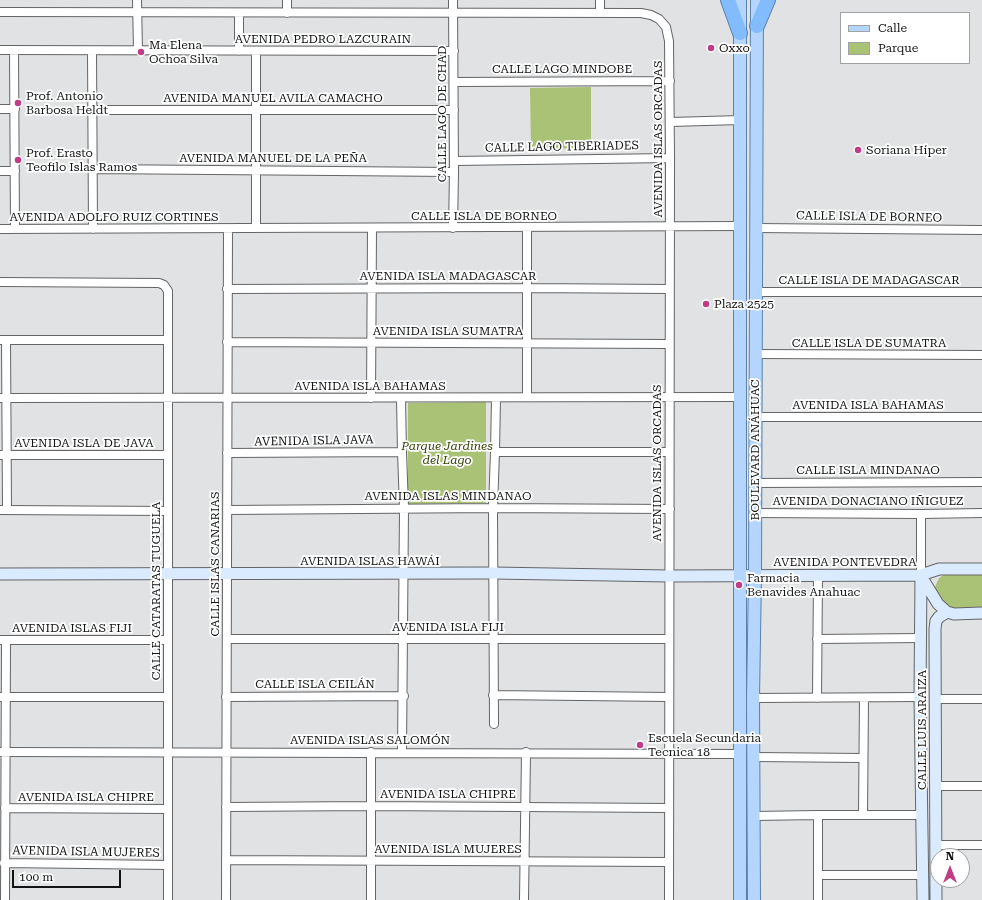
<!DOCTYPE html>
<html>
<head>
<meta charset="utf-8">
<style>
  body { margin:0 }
  #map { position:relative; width:982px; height:900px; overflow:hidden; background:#e1e2e3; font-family:"Roboto Serif",serif }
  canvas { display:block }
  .legend { position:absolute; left:840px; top:12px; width:130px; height:52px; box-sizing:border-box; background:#fff; border:1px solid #a0a1a1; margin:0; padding:5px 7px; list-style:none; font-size:12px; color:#121313 }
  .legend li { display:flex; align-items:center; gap:8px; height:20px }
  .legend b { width:20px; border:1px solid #a0a1a1 }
  .north { position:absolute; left:930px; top:848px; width:40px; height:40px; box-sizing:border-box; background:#fff; border:1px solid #a0a1a1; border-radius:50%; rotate:0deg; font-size:11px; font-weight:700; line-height:16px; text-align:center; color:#121313 }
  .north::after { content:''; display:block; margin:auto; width:14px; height:18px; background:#be3d86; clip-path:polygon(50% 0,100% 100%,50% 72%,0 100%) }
  .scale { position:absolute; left:12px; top:870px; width:109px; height:18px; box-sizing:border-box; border:2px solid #121313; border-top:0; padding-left:5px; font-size:12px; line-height:14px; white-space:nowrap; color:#121313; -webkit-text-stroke:3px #fff; paint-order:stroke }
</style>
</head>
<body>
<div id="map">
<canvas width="982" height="900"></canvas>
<ul class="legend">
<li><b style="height:5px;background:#b4d6fe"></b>Calle</li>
<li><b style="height:11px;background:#a9c276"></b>Parque</li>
</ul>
<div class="north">N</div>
<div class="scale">100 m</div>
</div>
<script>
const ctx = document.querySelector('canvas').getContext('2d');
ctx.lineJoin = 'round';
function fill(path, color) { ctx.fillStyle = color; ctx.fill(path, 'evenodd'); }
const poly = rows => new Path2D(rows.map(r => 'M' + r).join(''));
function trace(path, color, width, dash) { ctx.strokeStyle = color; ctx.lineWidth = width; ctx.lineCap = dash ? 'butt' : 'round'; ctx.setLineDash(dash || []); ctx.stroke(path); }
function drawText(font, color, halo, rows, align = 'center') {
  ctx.font = font + ' "Roboto Serif",serif'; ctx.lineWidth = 3.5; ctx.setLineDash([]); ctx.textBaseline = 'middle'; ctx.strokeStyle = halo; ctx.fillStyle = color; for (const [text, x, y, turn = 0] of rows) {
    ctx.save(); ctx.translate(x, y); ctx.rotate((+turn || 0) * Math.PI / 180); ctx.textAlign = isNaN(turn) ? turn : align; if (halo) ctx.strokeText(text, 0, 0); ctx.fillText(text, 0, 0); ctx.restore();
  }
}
fill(poly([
  [591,87,591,148,531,149,530,88],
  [486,402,486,503,408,504,408,403],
  [950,571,982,571,982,610,948,609,935,592,935,587,939,578]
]), '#a9c276');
const street = poly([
  [137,0,138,50],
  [287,0,287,13],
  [600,0,600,12],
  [0,12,641,13,651,15,659,19,666,27,669,41,670,158,669,900],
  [239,13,239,51],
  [0,50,454,51],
  [14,50,15,229],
  [92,51,93,229],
  [256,51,256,228],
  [454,82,670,81],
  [0,109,15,109],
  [92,110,454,110],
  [670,122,741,120],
  [454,161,670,158],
  [92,169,454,172],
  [0,171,15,171],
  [527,227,527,397],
  [453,228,454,172,453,0],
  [756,228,982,230],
  [0,229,741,226],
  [0,282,159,283,164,285,168,291,168,900],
  [227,289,527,288,669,289],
  [756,292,982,292],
  [0,340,168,340],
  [6,340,7,510],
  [227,342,669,344],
  [756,354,982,355],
  [0,398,739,397],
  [371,398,372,228],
  [401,398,402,452,404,508,402,752],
  [755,417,982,417],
  [495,452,669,452],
  [227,453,402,452],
  [0,455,168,455],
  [755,483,982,482],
  [0,510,168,511],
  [227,510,493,508,670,509],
  [755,513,921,514,982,513],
  [921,514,921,575],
  [227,639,669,639],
  [817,639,921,638],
  [0,640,168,640],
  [493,695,669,697],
  [0,697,168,697],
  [226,697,404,696],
  [753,698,920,697],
  [817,698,818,576],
  [935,699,982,699],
  [494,724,493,508,495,452,496,398],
  [0,752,739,754],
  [754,757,863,758],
  [935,786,982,786],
  [226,807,371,806,669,808],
  [5,808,168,809],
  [818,815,818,900],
  [863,815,864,698],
  [754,816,818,815,922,815],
  [935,845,982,845],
  [226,860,669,862],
  [4,863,168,865],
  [818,875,923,875],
  [5,900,6,640],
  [226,900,228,229],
  [371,900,371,752],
  [524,900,526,752]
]);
const secondary = poly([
  [0,574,493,573,669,576,921,575,939,569,982,569],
  [921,575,920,697,923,900],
  [921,576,938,604,947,612,954,614,982,613],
  [936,900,935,629,936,621,939,617,947,612]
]);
const primary = poly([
  [740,900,740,0],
  [754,900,753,698,755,576,757,0]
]);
const highway = poly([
  [728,0,740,33],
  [757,26,768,0]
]);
trace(street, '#646567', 10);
trace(secondary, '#646567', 13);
trace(primary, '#5b80ac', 14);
trace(highway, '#5b80ac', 16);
trace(street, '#fff', 8);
trace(secondary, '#daebff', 11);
trace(primary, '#b4d6fe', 12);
trace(highway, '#82bbfe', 14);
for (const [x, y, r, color] of [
  [711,48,4,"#be3d86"],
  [141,52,4,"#be3d86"],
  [18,103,4,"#be3d86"],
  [858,150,4,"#be3d86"],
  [18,160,4,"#be3d86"],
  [706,304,4,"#be3d86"],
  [739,585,4,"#be3d86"],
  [640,745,4,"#be3d86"]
]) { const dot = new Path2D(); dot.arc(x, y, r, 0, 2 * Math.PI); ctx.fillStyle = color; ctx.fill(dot); trace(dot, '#fff', 1.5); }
drawText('12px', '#121313', '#fff', [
  ["AVENIDA PEDRO LAZCURAIN",323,39],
  ["CALLE LAGO MINDOBE",562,69],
  ["AVENIDA MANUEL AVILA CAMACHO",273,98],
  ["CALLE LAGO DE CHAD",442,114,-90],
  ["AVENIDA ISLAS ORCADAS",658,139,-90],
  ["CALLE LAGO TIBERIADES",562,147,-1],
  ["AVENIDA MANUEL DE LA PEÑA",273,158],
  ["CALLE ISLA DE BORNEO",484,216],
  ["AVENIDA ADOLFO RUIZ CORTINES",114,217],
  ["CALLE ISLA DE BORNEO",869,217,1],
  ["AVENIDA ISLA MADAGASCAR",448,276],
  ["CALLE ISLA DE MADAGASCAR",869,280],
  ["AVENIDA ISLA SUMATRA",448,331],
  ["CALLE ISLA DE SUMATRA",869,343],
  ["AVENIDA ISLA BAHAMAS",370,386],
  ["AVENIDA ISLA BAHAMAS",868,405],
  ["AVENIDA ISLA JAVA",314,441,-1],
  ["AVENIDA ISLA DE JAVA",84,443],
  ["BOULEVARD ANÁHUAC",755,450,-90],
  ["AVENIDA ISLAS ORCADAS",657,463,-90],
  ["CALLE ISLA MINDANAO",868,470],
  ["AVENIDA ISLAS MINDANAO",448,496],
  ["AVENIDA DONACIANO IÑIGUEZ",868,501],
  ["AVENIDA ISLAS HAWÁI",370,561],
  ["AVENIDA PONTEVEDRA",845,562],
  ["CALLE ISLAS CANARIAS",215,564,-90],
  ["CALLE CATARATAS TUGUELA",156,591,-90],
  ["AVENIDA ISLA FIJI",448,627],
  ["AVENIDA ISLAS FIJI",72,628],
  ["CALLE ISLA CEILÁN",315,684],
  ["CALLE LUIS ARAIZA",922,730,-90],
  ["AVENIDA ISLAS SALOMÓN",370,740],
  ["AVENIDA ISLA CHIPRE",448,794],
  ["AVENIDA ISLA CHIPRE",86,797],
  ["AVENIDA ISLA MUJERES",448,849],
  ["AVENIDA ISLA MUJERES",86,852,1]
]);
drawText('12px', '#121313', '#fff', [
  ["Ma Elena",149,45],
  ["Ochoa Silva",149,59],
  ["Oxxo",719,48],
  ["Prof. Antonio",26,96],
  ["Barbosa Heldt",26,110],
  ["Soriana Híper",866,150],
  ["Prof. Erasto",26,153],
  ["Teofilo Islas Ramos",26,167],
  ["Plaza 2525",714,304],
  ["Farmacia",747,578],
  ["Benavides Anahuac",747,592],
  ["Escuela Secundaria",648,738],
  ["Tecnica 18",648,752]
], 'left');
drawText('italic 12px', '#344307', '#fff', [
  ["Parque Jardines",447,446],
  ["del Lago",447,460]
]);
</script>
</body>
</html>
